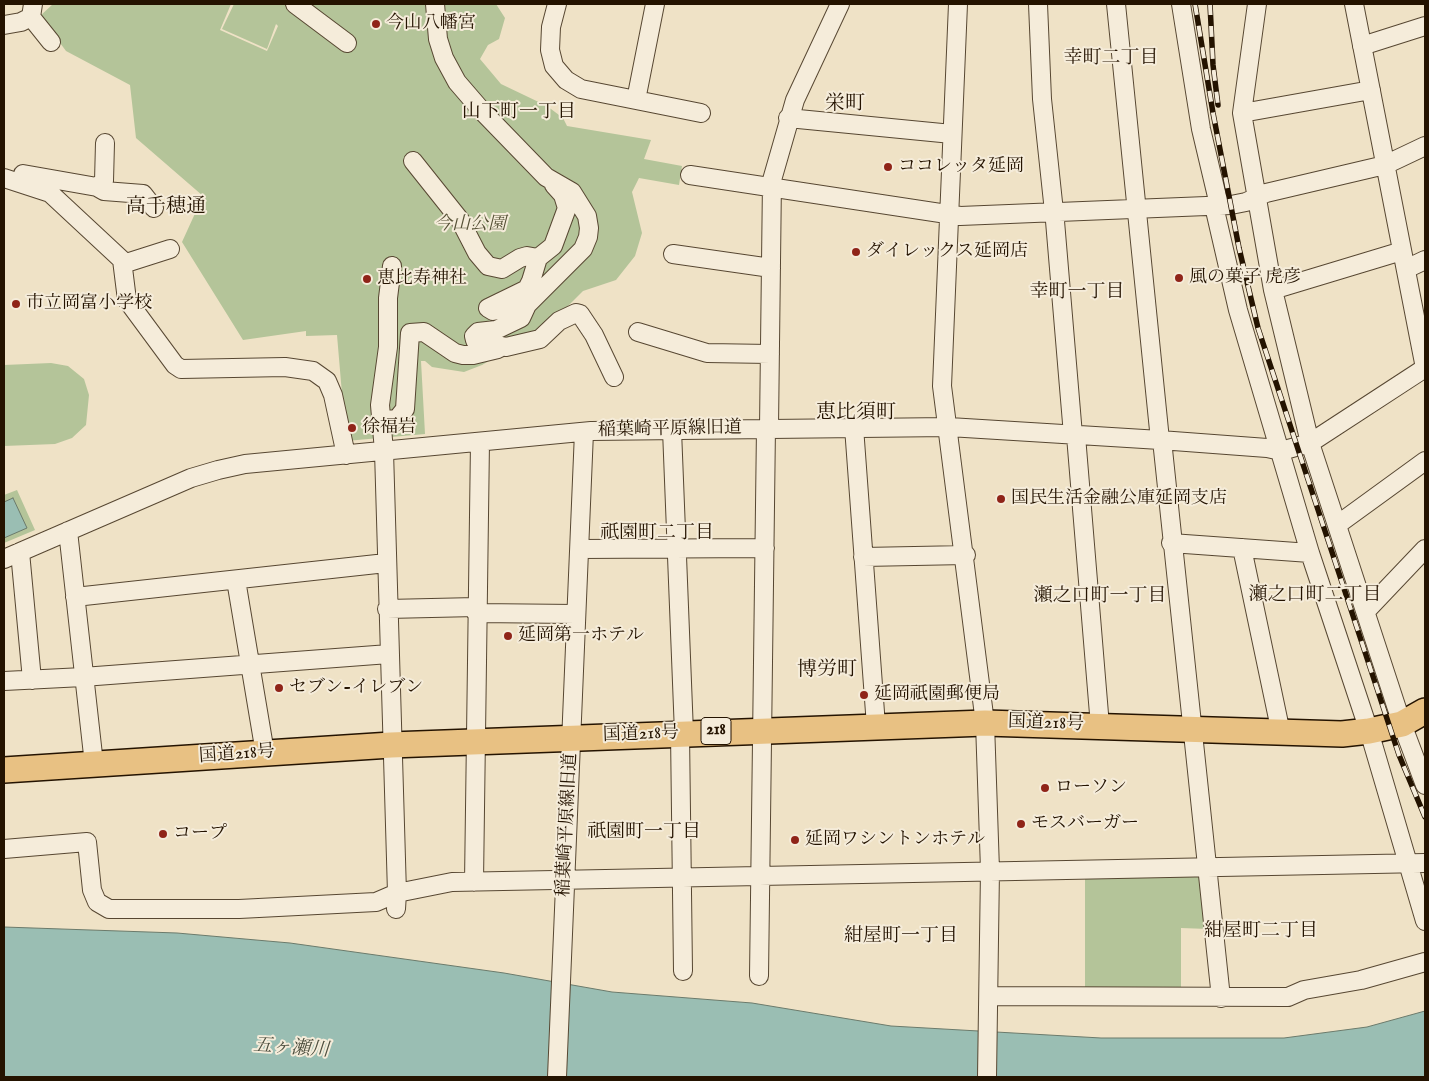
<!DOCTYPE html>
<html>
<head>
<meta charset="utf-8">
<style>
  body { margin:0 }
  #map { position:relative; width:1429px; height:1081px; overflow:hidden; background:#efe2c6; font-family:"IM FELL English",serif }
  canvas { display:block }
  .frame { position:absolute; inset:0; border:5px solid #241300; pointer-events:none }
</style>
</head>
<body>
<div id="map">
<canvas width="1429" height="1081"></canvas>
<div class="frame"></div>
</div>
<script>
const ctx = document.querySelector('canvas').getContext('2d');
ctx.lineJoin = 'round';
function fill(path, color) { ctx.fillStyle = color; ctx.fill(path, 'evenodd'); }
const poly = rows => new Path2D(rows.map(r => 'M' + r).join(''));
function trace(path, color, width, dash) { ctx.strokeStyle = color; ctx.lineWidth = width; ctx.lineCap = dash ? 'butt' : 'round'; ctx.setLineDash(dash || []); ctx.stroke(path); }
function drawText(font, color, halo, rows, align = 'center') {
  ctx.font = font + ' "IM FELL English","Noto Serif JP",serif'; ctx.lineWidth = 4; ctx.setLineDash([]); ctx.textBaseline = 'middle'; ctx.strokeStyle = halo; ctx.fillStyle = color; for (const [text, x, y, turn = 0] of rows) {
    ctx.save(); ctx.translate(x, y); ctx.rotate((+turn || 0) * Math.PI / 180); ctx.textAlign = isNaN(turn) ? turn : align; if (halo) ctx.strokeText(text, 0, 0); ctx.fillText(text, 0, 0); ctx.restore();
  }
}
fill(poly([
  [53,4,231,4,220,30,267,51,278,26,276,24,267,49,222,29,234,4,496,4,505,18,499,39,488,45,480,59,501,84,547,106,563,118,567,126,651,140,644,159,682,166,679,185,639,178,632,192,642,233,635,256,616,280,583,291,548,326,482,365,464,372,432,367,425,361,421,361,425,434,346,441,337,335,306,336,306,331,243,340,182,242,203,196,136,138,130,85,66,51,40,16],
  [51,363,68,366,84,379,89,395,86,425,72,438,55,444,4,446,4,365],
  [17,490,35,530,4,543,4,495],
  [1193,870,1205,878,1208,929,1181,928,1181,989,1085,992,1085,873]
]), '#b4c499');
const water = poly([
  [13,498,27,528,4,538,4,502,13,498],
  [4,927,177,933,290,943,504,973,612,992,752,1003,891,1026,1101,1038,1284,1038,1367,1027,1425,1011,1425,1077,4,1077,4,927]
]);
fill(water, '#9abeb3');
trace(water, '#6b7a6b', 1);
const minor = poly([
  [33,4,31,17,51,42],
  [295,4,347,43],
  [435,4,438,39,444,58,457,82,482,111,546,177,572,192,587,216,589,228,588,237,583,249,527,305,521,318,496,330,478,332,474,336,475,340,506,347,540,339,559,321,576,313,580,314,594,335,614,377],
  [557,4,551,27,550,50,554,66,566,80,581,89,701,113],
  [958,4,942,386,985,723,990,870,987,1077],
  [1038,4,1042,99,1055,221,1073,435],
  [1116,4,1160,440],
  [1181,4,1201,129,1219,205],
  [1257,4,1242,113,1273,290,1310,443,1402,724,1425,785],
  [1354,4,1425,368],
  [4,25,21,22,31,17],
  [1362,46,1425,26],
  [636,100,655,4],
  [1242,113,1371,90],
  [788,118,952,134],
  [413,161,460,220,477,253,488,266,502,269,520,258,527,256,538,258],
  [23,174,97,187,104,191,143,194,154,208],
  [690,175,960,216,1231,205,1246,202,1266,193,1385,165,1425,146],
  [4,178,50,193,122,260,127,300,175,365,181,369,285,367,313,371,327,381,333,395,346,455],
  [97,187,104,181,105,143],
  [1214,206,1238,310,1310,553,1369,731,1425,921],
  [673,254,771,268],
  [123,264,170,249],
  [392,266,388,298,388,347,380,405,384,451,397,893,396,909],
  [1406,269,1425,260],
  [1273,290,1402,251],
  [527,305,493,311,488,308,527,289,531,281,538,258,553,246,567,208,563,195,554,185],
  [638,332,707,353,770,354],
  [382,420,397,419,405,409,410,333,424,332,455,353,463,355,473,355,498,349],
  [769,427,772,180,795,100,840,4],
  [854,427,876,726],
  [672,430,684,733],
  [1076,436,1100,726],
  [1162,440,1221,998],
  [1337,525,1425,461],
  [68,531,94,764],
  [1171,543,1310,553],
  [1242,548,1281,733],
  [580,549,765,548],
  [20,552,32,680],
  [863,557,966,555],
  [4,559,191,478,218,470,245,464,591,431,949,427,1160,440,1267,448,1281,451,1310,443,1425,368],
  [236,580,265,753],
  [75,597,386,563],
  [387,609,476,607],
  [1366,611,1425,549],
  [476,613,576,614],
  [4,681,83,677,389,654],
  [680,733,683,971],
  [4,849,87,842,92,890,97,902,109,909,239,909,376,902,397,893,452,882,1425,863],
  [474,882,480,442],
  [759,976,766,427],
  [990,996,1288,997,1304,990,1361,980,1425,962],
  [557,1077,584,432]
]);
const highway = poly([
  [4,770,391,745,985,723,1342,734,1369,731,1402,724,1425,711]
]);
trace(minor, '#574732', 20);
trace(highway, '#241300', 28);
trace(minor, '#f5ecda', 18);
trace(highway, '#e8c183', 25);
const rail = poly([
  [1195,4,1213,113,1239,248,1258,328,1399,755,1425,817],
  [1210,4,1213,65,1218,105]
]);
trace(rail, '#241300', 5.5);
trace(rail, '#f5ecda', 4, [11]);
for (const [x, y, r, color] of [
  [376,24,5,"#8f2418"],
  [888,167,5,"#8f2418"],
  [856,252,5,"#8f2418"],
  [1179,278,5,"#8f2418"],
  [367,279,5,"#8f2418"],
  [16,304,5,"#8f2418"],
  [352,428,5,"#8f2418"],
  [1001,499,5,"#8f2418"],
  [508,636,5,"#8f2418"],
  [279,688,5,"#8f2418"],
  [864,695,5,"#8f2418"],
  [1045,788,5,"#8f2418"],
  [1021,824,5,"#8f2418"],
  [163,834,5,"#8f2418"],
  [795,840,5,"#8f2418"]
]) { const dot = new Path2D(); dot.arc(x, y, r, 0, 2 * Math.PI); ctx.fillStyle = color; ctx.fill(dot); trace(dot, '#f5ecda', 2); }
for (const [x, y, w] of [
  [716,731,30]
]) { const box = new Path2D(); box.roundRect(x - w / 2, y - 13.5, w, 27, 4); ctx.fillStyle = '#f5ecda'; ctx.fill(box); trace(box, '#241300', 1); }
drawText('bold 16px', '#241300', null, [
  ["218",716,731]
]);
drawText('18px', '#241300', '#f5ecda', [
  ["今山八幡宮",386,24],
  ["ココレッタ延岡",898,167],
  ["ダイレックス延岡店",866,252],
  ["風の菓子 虎彦",1189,278],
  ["恵比寿神社",377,279],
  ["市立岡富小学校",26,304],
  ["徐福岩",362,428],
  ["国民生活金融公庫延岡支店",1011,499],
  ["延岡第一ホテル",518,636],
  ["セブン-イレブン",289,688],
  ["延岡祇園郵便局",874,695],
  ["ローソン",1055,788],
  ["モスバーガー",1031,824],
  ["コープ",173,834],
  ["延岡ワシントンホテル",805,840]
], 'left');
drawText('italic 18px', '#565136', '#f5ecda', [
  ["今山公園",470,225]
]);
drawText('18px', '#241300', '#f5ecda', [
  ["稲葉崎平原線旧道",670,430,-1],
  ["国道218号",1046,724,2],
  ["国道218号",641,735,-2],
  ["国道218号",237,755,-4],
  ["稲葉崎平原線旧道",568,825,-87]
]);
drawText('19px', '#241300', '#f5ecda', [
  ["幸町二丁目",1111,59],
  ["山下町一丁目",519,113],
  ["幸町一丁目",1077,293],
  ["祇園町二丁目",657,534],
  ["瀬之口町二丁目",1315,596],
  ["瀬之口町一丁目",1100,597],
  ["祇園町一丁目",644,833],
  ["紺屋町二丁目",1261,932],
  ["紺屋町一丁目",901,937]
]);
drawText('italic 19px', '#4d4f3f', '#f5ecda', [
  ["五ヶ瀬川",291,1049,4]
]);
drawText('20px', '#241300', '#f5ecda', [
  ["栄町",845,105],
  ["高千穂通",166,208],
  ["恵比須町",856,414],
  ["博労町",827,671]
]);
</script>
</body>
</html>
